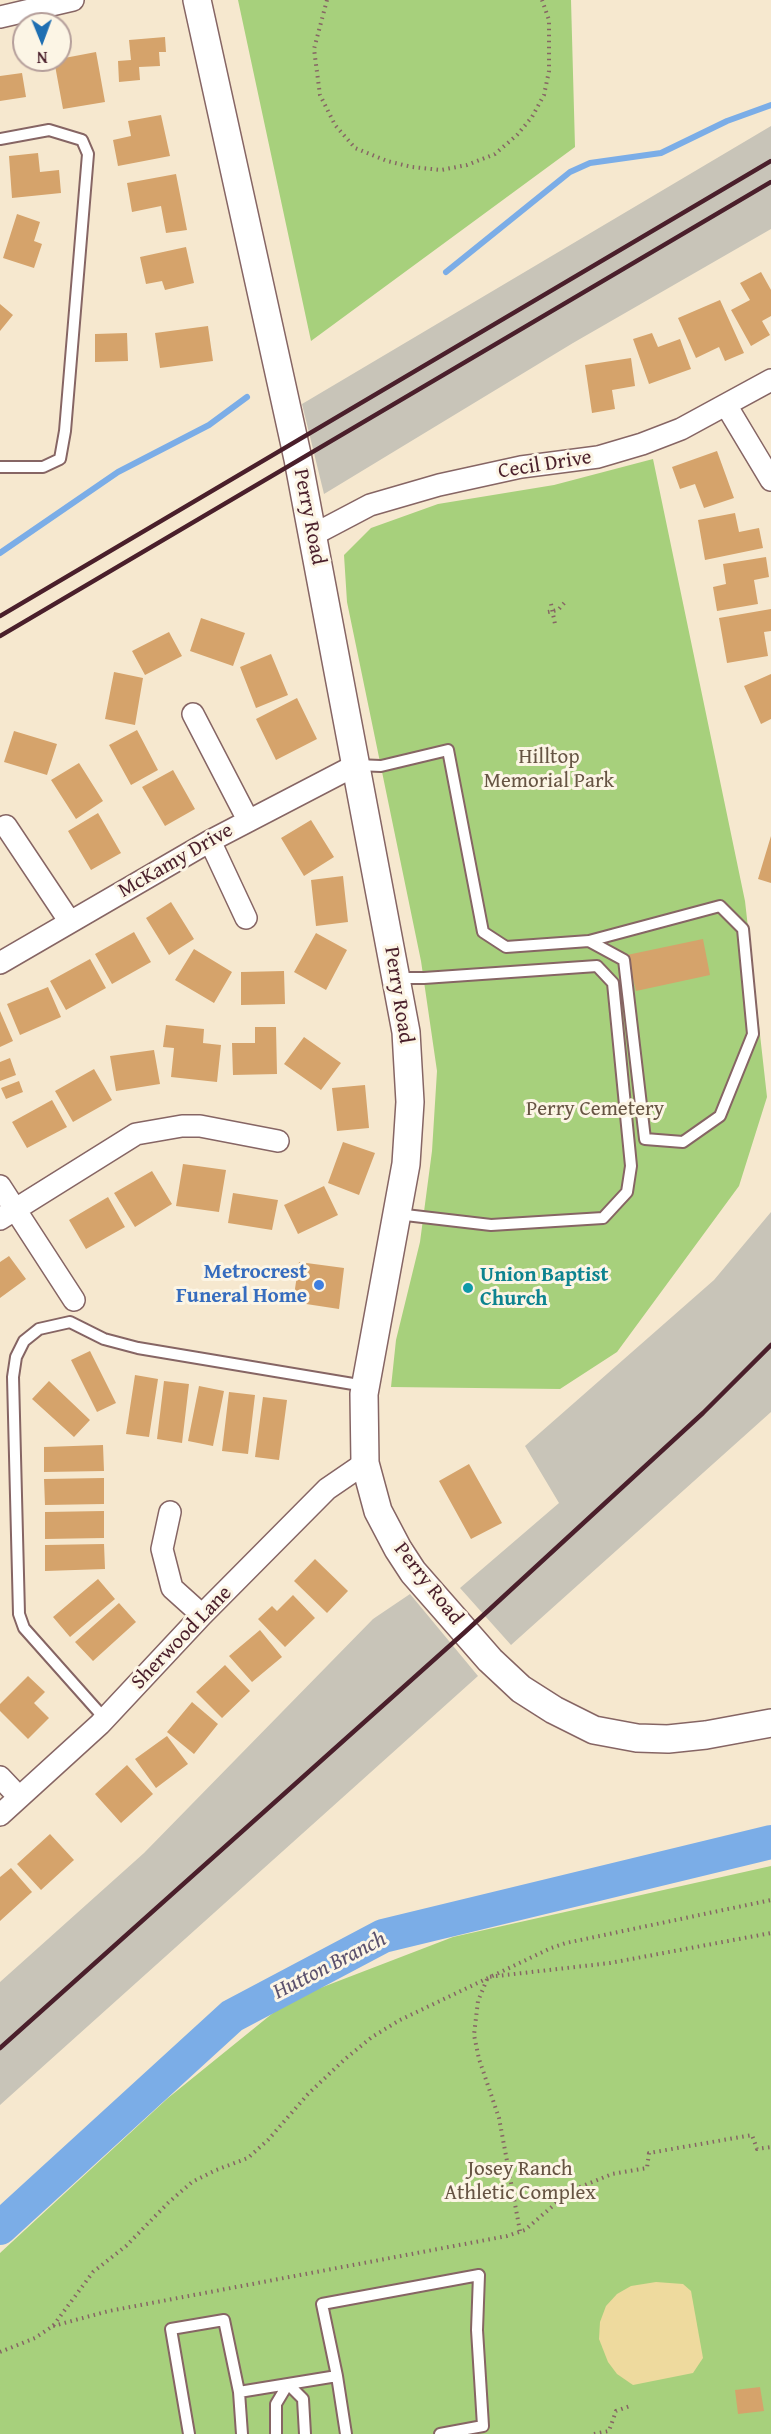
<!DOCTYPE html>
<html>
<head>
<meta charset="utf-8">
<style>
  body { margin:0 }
  #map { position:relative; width:771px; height:2434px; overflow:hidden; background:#f6e8cf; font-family:"Gentium Book Plus",serif }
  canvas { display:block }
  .north { position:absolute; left:12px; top:12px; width:60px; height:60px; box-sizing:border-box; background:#fcf5e5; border:2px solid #b59f9b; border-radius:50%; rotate:179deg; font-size:16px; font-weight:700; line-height:24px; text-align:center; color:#4a1f2b }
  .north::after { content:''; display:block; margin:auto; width:21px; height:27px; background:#1f6fb2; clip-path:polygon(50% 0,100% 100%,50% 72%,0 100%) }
</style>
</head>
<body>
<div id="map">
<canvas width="771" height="2434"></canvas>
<div class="north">N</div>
</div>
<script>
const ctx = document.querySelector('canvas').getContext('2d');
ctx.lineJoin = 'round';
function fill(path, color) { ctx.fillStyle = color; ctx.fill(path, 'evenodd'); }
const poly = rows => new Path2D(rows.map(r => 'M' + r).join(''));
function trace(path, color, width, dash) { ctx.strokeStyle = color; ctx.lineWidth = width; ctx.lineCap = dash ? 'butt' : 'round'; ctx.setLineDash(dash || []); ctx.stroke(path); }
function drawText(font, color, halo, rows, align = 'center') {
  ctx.font = font + ' "Gentium Book Plus",serif'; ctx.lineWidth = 6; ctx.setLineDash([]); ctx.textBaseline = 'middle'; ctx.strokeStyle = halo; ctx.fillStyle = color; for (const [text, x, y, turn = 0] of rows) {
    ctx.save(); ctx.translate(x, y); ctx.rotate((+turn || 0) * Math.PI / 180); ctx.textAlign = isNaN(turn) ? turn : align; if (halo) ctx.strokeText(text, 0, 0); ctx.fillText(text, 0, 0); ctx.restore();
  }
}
fill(poly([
  [771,126,771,229,573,343,324,494,302,404],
  [771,1212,771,1412,511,1645,460,1588,559,1503,525,1446,714,1280],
  [410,1594,478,1676,0,2105,0,1982,144,1853,373,1619]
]), '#c8c4b8');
fill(poly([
  [238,0,571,0,575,147,311,341],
  [653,459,745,901,767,1097,739,1186,617,1352,560,1389,391,1387,396,1340,420,1242,432,1151,437,1071,421,961,347,602,344,555,371,528,438,504,554,485],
  [771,1866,771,2434,0,2434,0,2253,168,2098,289,2000,453,1937]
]), '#a7d07c');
fill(poly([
  [656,2282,683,2284,691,2291,703,2358,693,2373,633,2385,617,2374,608,2362,599,2339,600,2322,606,2306,617,2294,631,2286]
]), '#eeda9e');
trace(poly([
  [446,272,570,172,590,163,661,153,727,121,771,105],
  [0,553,118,472,209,425,247,397]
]), '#7bade7', 6);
trace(poly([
  [0,2228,232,2016,383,1936,771,1842]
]), '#7bade7', 34);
fill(poly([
  [165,37,166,52,159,52,160,66,139,67,140,80,119,82,118,61,131,60,129,40],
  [96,52,105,102,63,109,54,60],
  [22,73,26,97,0,101,0,76],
  [161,115,170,156,118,166,113,140,131,136,128,121],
  [38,153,40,172,59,170,61,193,12,198,9,156],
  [176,174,187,230,166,233,161,206,132,212,127,183],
  [17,214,40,222,34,241,42,244,34,268,3,258],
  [186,247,194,283,165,290,162,281,146,284,140,257],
  [761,272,771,290,771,316,762,321,770,335,751,346,731,310,750,300,740,283],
  [720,300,744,353,725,361,719,347,696,358,678,318],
  [0,304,13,315,0,331],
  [208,326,213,361,160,368,155,333],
  [127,333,128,361,95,362,95,334],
  [652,333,658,347,680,339,691,369,649,384,633,339],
  [631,358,635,386,612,390,615,409,592,413,585,365],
  [717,451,734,498,704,508,695,484,680,489,672,467],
  [735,513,739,532,759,528,763,548,705,560,698,520],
  [766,557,769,577,754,580,758,604,717,611,713,587,726,584,723,564],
  [771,609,771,631,764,632,768,656,727,663,719,618],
  [201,618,245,633,233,666,190,651],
  [169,632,182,656,145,675,132,651],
  [271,654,288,695,256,708,240,667],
  [114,672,143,678,135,725,105,719],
  [771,674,771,719,761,724,744,686],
  [297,698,317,739,276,760,256,719],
  [137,730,158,770,131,785,109,745],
  [14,731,57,744,47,775,4,762],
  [79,763,103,801,76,819,51,780],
  [173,770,195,809,165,826,142,787],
  [98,813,121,853,91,870,68,831],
  [311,820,334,857,304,876,281,838],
  [771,836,771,883,758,879],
  [343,876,348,922,316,926,311,880],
  [171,902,194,939,169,955,146,918],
  [134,932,151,962,112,984,95,954],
  [316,933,347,950,326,990,294,972],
  [703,939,710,975,636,991,627,955],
  [194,949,232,972,214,1003,175,980],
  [90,959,106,988,66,1010,50,981],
  [284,971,285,1004,241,1005,241,972],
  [48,987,61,1017,20,1035,7,1004],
  [0,1011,13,1041,0,1047],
  [166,1025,204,1029,203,1043,221,1045,217,1082,171,1077,174,1048,163,1047],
  [255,1027,276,1027,277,1074,233,1075,232,1043,255,1043],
  [304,1037,341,1063,321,1090,284,1064],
  [154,1050,160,1084,116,1091,110,1056],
  [10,1058,16,1075,0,1081,0,1062],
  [94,1069,112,1100,73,1122,55,1091],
  [19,1081,23,1092,6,1099,1,1088],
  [365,1085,369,1128,337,1131,332,1088],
  [52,1100,67,1127,27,1148,12,1122],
  [343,1142,375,1153,359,1195,328,1183],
  [183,1164,226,1170,219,1212,176,1206],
  [152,1171,172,1204,135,1227,114,1193],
  [324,1186,338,1215,298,1234,284,1205],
  [233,1193,278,1200,272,1230,228,1223],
  [108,1197,125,1227,86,1249,69,1220],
  [9,1256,26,1279,0,1298,0,1262],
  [299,1262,344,1268,339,1309,293,1302],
  [90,1351,116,1403,97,1412,71,1360],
  [135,1375,158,1379,149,1437,126,1434],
  [49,1381,90,1420,74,1437,32,1399],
  [164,1381,189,1384,182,1443,157,1439],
  [199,1386,224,1391,213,1446,188,1441],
  [229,1392,255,1395,248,1454,222,1451],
  [263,1397,287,1400,279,1460,255,1457],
  [103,1445,104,1471,44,1472,44,1447],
  [469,1464,502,1523,471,1539,439,1481],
  [104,1478,104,1504,45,1505,44,1479],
  [104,1511,104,1538,45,1539,45,1512],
  [104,1544,105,1569,45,1571,45,1545],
  [315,1559,348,1591,327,1613,294,1581],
  [98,1579,115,1599,70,1637,53,1617],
  [293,1595,315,1618,285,1647,258,1619,272,1606,277,1611],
  [119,1603,136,1622,93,1661,75,1642],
  [260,1630,282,1657,252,1682,229,1656],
  [225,1665,250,1691,222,1718,196,1692],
  [28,1676,45,1692,34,1703,49,1718,28,1739,0,1711,0,1704],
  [192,1702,218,1724,194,1754,167,1732],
  [167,1736,188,1764,156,1788,135,1759],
  [127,1765,153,1794,121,1823,95,1794],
  [50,1834,74,1860,41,1890,17,1864],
  [11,1868,32,1892,0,1921,0,1877],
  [760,2387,764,2411,738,2414,735,2390]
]), '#d5a36b');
const service = poly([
  [0,139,49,130,82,140,88,154,65,431,60,459,43,467,0,467],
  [356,765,381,766,448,750,483,932,506,947,589,941,720,906,743,929,753,1034,720,1116,683,1142,645,1139,624,960,589,941],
  [396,978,424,978,597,966,613,983,631,1166,627,1192,603,1218,491,1225,397,1214],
  [105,1719,24,1628,19,1614,13,1377,16,1357,24,1341,39,1329,70,1322,104,1339,138,1348,365,1386],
  [288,2384,303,2399,305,2434],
  [239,2392,337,2376],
  [189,2434,171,2329,224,2320,239,2392,242,2434],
  [276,2434,276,2404,288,2384],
  [346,2434,337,2376,322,2304,479,2275,477,2330,483,2426,440,2434]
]);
const minor = poly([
  [0,17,73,0],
  [726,405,771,480],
  [313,535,370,505,439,485,521,467,598,457,642,444,681,429,771,380],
  [193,714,248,820],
  [6,826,70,922],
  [210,841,246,918],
  [0,963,210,841,356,765],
  [0,1186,74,1300],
  [0,1219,136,1134,182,1126,200,1126,278,1141],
  [170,1512,162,1549,172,1588,202,1615],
  [0,1777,19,1797],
  [0,1815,100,1724,202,1615,327,1489,365,1463]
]);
const tertiary = poly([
  [197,0,298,459,406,1032,410,1102,406,1164,364,1394,365,1463,378,1511,398,1549,413,1572,490,1660,521,1689,554,1710,594,1730,637,1738,668,1739,706,1735,771,1723]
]);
trace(service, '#866564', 14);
trace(minor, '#866564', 24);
trace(tertiary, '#866564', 30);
trace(poly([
  [327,0,314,49,320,95,335,125,355,148,387,161,412,167,441,170,467,165,495,154,517,135,532,117,544,95,549,71,549,20,542,0],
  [551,604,555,624],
  [548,612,558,610,566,601],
  [520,2231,499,2118,479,2059,474,2035,478,2001,488,1977,610,1963,771,1933],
  [53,2326,109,2311,507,2236,525,2230,570,2191,612,2174,647,2168,649,2153,752,2135,757,2149,771,2147],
  [0,2352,35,2338,53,2326,93,2272,126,2246,168,2203,192,2182,216,2170,248,2158,268,2140,308,2094,345,2059,372,2037,400,2020,551,1948,566,1943,771,1900],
  [594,2434,609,2431,616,2411,630,2406]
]), '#866564', 4, [1.5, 4.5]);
trace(service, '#fff', 10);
trace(minor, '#fff', 21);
trace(tertiary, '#fff', 27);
trace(poly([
  [0,616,771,161],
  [0,636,771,182],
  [0,2048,465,1632,703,1413,771,1345]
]), '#4a1f2b', 4.5);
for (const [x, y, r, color] of [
  [319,1285,6,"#3f7fe0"],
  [468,1288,6,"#0f9aa8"]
]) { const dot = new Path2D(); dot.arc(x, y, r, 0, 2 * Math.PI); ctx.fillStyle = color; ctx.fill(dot); trace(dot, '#fcf5e5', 2); }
drawText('21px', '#4a1f2b', '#fcf5e5', [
  ["Cecil Drive",545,465,-9],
  ["Perry Road",309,517,79],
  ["McKamy Drive",176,861,-30],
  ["Perry Road",398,995,81],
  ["Perry Road",428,1584,52],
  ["Sherwood Lane",182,1638,-46]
]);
drawText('21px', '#665443', '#fcf5e5', [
  ["Hilltop",549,758],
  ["Memorial Park",549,782],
  ["Perry Cemetery",595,1110],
  ["Josey Ranch",520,2170],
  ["Athletic Complex",520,2194]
]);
drawText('bold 21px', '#366cbe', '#fcf5e5', [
  ["Metrocrest",307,1273],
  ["Funeral Home",307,1297]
], 'right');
drawText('bold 21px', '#0d838f', '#fcf5e5', [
  ["Union Baptist",480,1276],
  ["Church",480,1300]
], 'left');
drawText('italic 22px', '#5b516d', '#fcf5e5', [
  ["Hutton Branch",330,1966,-27]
]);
</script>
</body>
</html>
